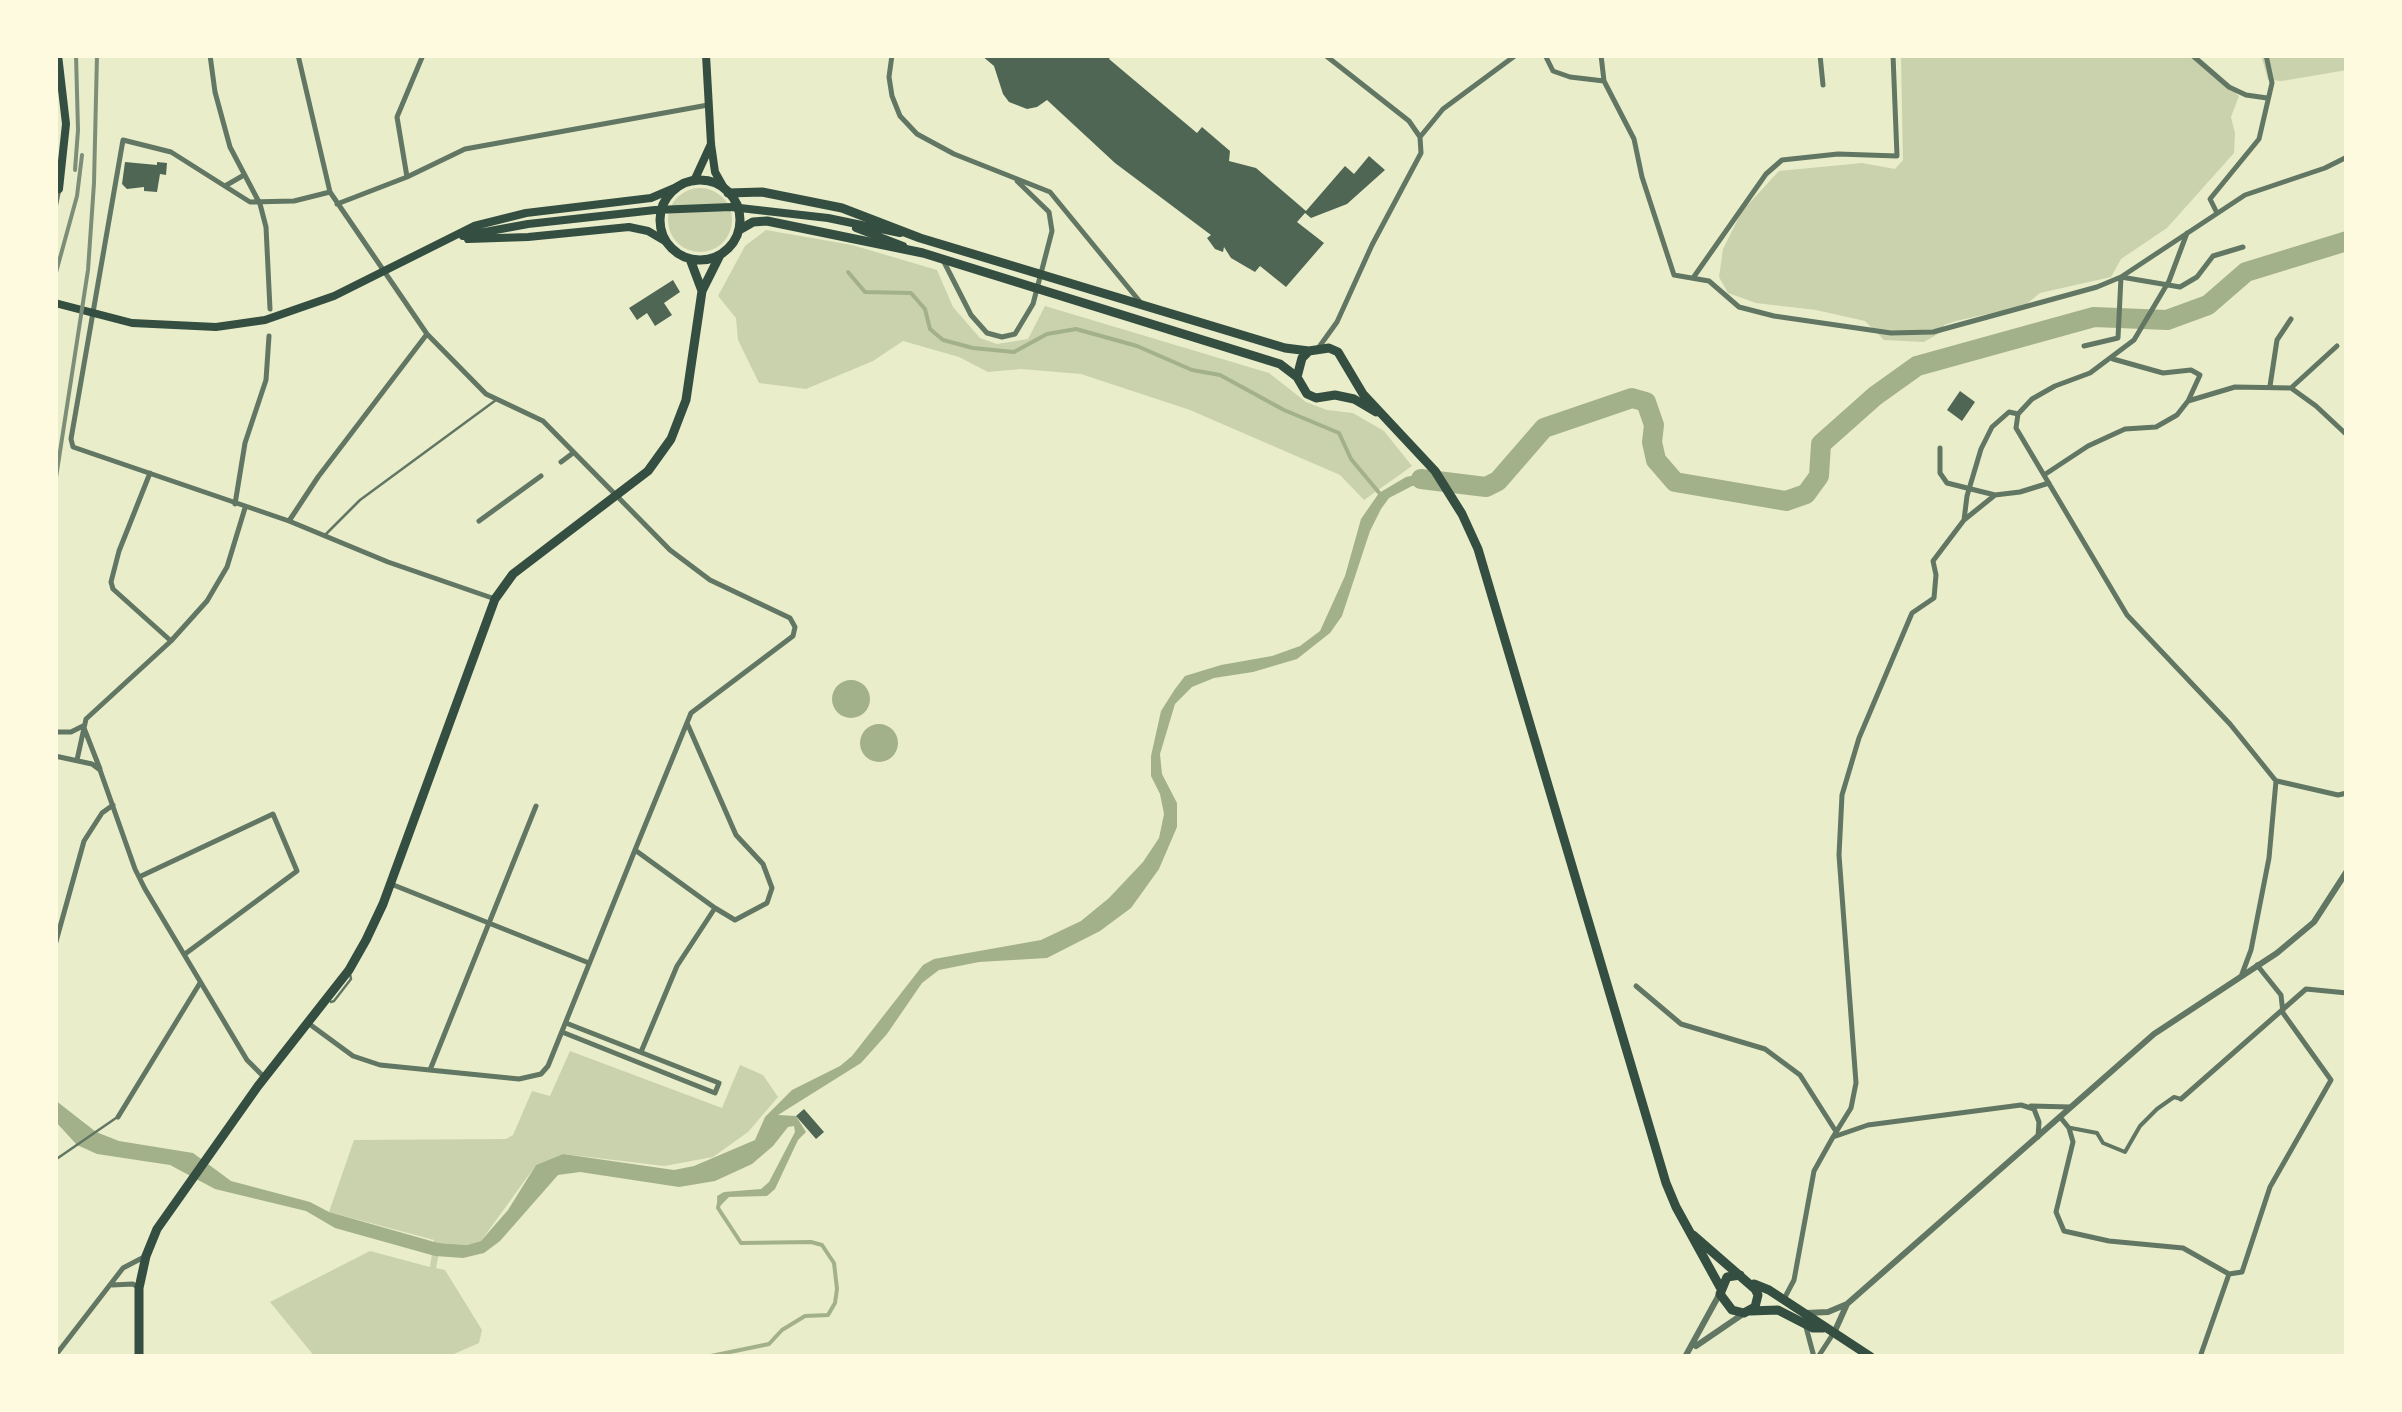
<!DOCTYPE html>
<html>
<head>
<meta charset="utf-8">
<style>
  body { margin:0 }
  #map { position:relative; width:2402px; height:1412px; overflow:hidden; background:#e9edc9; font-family:Figtree,sans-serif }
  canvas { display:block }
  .frame { position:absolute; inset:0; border:58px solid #fefae0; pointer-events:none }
</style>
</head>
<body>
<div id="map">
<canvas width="2402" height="1412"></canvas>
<div class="frame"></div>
</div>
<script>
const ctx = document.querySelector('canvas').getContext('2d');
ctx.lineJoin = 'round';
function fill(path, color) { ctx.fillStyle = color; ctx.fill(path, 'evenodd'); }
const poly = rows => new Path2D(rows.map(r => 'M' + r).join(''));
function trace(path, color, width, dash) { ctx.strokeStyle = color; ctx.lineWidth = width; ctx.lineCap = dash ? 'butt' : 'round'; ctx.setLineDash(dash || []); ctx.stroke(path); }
fill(poly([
  [1901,55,2190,55,2239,96,2231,117,2235,133,2234,153,2167,228,2121,259,2111,277,2040,293,2024,306,1956,321,1944,325,1943,331,1924,342,1884,340,1865,321,1816,310,1756,303,1728,293,1719,277,1723,249,1742,211,1779,171,1862,163,1895,169,1903,160],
  [2261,55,2347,55,2347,70,2282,81,2268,80],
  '668 220a32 32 0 1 1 64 0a32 32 0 1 1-64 0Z',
  [766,230,852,245,937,270,953,307,980,338,997,344,1028,339,1045,306,1269,373,1306,402,1327,410,1353,413,1384,431,1412,466,1364,500,1340,475,1190,410,1081,374,1021,369,988,372,959,357,903,341,873,361,806,389,759,383,738,340,736,318,718,296,745,246],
  [570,1051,722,1108,740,1065,763,1075,778,1097,748,1132,713,1157,664,1166,563,1154,536,1165,481,1241,467,1245,441,1243,436,1268,445,1270,482,1330,479,1343,447,1357,315,1357,270,1302,370,1251,430,1267,434,1240,329,1212,354,1140,506,1139,513,1135,532,1091,550,1096]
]), '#cad2ad');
fill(poly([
  [1435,471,1445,487,1425,483,1412,486,1389,498,1381,509,1370,531,1342,616,1330,633,1297,659,1253,672,1214,678,1192,687,1175,704,1160,754,1162,774,1177,803,1177,827,1159,869,1131,908,1100,931,1047,958,979,962,939,970,922,983,887,1034,861,1063,778,1115,796,1116,806,1132,798,1140,775,1189,767,1196,729,1197,718,1208,717,1196,724,1192,761,1189,769,1182,795,1132,794,1126,788,1127,773,1146,752,1164,715,1181,679,1187,580,1172,558,1175,500,1241,484,1253,463,1258,435,1256,335,1228,306,1211,215,1189,170,1165,97,1154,77,1145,55,1121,55,1100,96,1132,119,1141,193,1153,231,1181,310,1202,329,1212,438,1243,467,1245,481,1241,508,1210,536,1165,563,1154,674,1170,694,1166,755,1140,765,1117,792,1090,840,1066,852,1056,923,965,934,959,1041,940,1081,921,1109,898,1143,862,1159,838,1164,814,1160,794,1151,776,1151,756,1161,711,1175,689,1185,676,1221,665,1272,656,1300,646,1320,631,1345,576,1361,519,1379,493,1406,477],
  '832 699a19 19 0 1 1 38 0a19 19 0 1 1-38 0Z',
  '860 743a19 19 0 1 1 38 0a19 19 0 1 1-38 0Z'
]), '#a3b18a');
trace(poly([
  [848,272,865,292,911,293,925,309,930,329,943,340,973,348,1014,352,1047,334,1076,329,1137,346,1192,370,1220,375,1284,410,1339,433,1351,459,1381,495],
  [706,1357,769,1344,782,1330,805,1316,828,1315,835,1303,837,1289,834,1263,822,1245,811,1242,741,1243,718,1208,720,1198]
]), '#a3b18a', 4);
trace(poly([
  [1421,479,1486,487,1498,481,1544,428,1632,398,1646,402,1654,425,1652,442,1656,460,1675,482,1786,501,1806,494,1819,476,1821,444,1875,396,1917,366,2094,317,2167,320,2208,305,2246,272,2347,241]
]), '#a3b18a', 20);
fill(poly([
  [981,55,1112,55,1109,59,1197,133,1202,127,1230,151,1229,161,1256,168,1306,211,1345,166,1354,174,1369,156,1385,170,1347,204,1311,218,1305,213,1297,222,1324,243,1286,287,1260,266,1255,272,1231,258,1224,247,1223,252,1215,249,1207,238,1211,235,1115,163,1047,100,1037,107,1027,109,1009,102,1003,94,994,66],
  [125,162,157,165,157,162,167,163,166,175,160,174,157,192,144,191,144,187,127,189,122,184],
  [673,280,680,292,664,303,672,315,655,326,647,313,637,320,629,308],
  [1960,391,1975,402,1962,421,1947,410],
  [804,1109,824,1132,816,1139,796,1116]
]), '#4f6655');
trace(poly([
  [326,534,360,500,496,400],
  [331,1002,334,1001,351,979,350,974],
  [55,1160,116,1118]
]), '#617663', 2.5);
trace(poly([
  [2071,1128,2097,1133,2103,1143,2125,1152,2140,1126,2157,1109,2174,1097,2181,1099]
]), '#617663', 4);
trace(poly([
  [210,55,215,92,230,147,260,204,266,227,270,309],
  [298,55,330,192,427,334,486,394,543,421,670,550,710,580,790,618,795,627,793,636,691,713,635,850,715,908],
  [892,55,889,77,892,96,900,116,917,134,954,154,1050,192,1141,303],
  [1325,55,1409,121,1420,137],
  [1545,55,1553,71,1570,77,1604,81],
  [1601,55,1604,81,1634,139,1642,177,1674,275,1709,281,1739,307,1774,316,1891,333,1933,332,2097,287,2121,277,2245,195,2325,168,2347,157],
  [1820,55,1823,85],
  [2192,55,2229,87,2246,95,2267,98],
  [407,177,397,117,423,55],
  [225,186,244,175],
  [330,192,294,201,250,202,171,152,123,140,71,439,73,447,289,521,388,562,495,599],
  [337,204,407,177,465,149,708,105],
  [55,208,59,189],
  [2217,213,2210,199,2259,139,2272,83,2266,55],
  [2187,233,2169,281,2134,340,2090,373,2055,386,2032,399,2018,414,2016,428,2127,615,2230,724,2276,781,2269,858,2251,950,2242,974],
  [943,260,971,315,987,333,1002,337,1015,334,1033,304,1052,231,1049,212,1017,181],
  [1693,278,1766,174,1782,160,1838,154,1897,156,1893,55],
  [2084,346,2118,338,2121,277,2180,287,2197,277,2213,256,2243,247],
  [1319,347,1337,322,1372,245,1421,153,1420,137,1443,109,1516,55],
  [2113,359,2163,373,2191,370,2200,375,2189,399],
  [2270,386,2277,340,2291,319],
  [2291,388,2337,346],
  [1940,448,1940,473,1947,483,1995,495],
  [561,462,573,453],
  [150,473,119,551,111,582,113,589,171,641],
  [2044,475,2088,446,2125,429,2156,427,2177,415,2188,401,2235,387,2291,388,2316,406,2347,435],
  [235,504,245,443,266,380,269,336],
  [1964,520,1967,496,1981,449,1992,427,2009,412,2018,414],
  [289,521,318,477,427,334],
  [479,521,541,476],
  [84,728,100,769],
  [55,732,71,732,83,726],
  [55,756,92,764,100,770,135,869,145,889,247,1060,263,1076],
  [77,760,86,719,171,641,207,601,227,567,245,508],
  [2277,781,2338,795,2347,793],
  [139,877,273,814,297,871,185,954],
  [391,884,589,963],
  [55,945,84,841,102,813,113,805],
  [1636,986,1681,1024,1765,1049,1800,1075,1835,1130],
  [308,1023,353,1056,380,1065,519,1079,541,1074,548,1066,635,850],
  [562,1032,715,1093,719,1083,566,1023],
  [641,1052,677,966,715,908,735,920,767,903,772,888,763,864,736,835,687,723],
  [430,1070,536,806],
  [2181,1099,2306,989,2347,993],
  [2031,1106,2070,1107],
  [118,1117,200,983],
  [2060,1117,2069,1128,2073,1142,2056,1212,2064,1231,2109,1241,2183,1248,2229,1274,2242,1272,2270,1187,2331,1080,2283,1013,2281,995,2257,965],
  [1833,1137,1851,1108,1856,1083,1839,855,1842,795,1859,738,1912,613,1934,598,1936,575,1933,561,1964,520,1995,495,2020,492,2049,483],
  [112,1285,133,1284,139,1288],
  [1784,1299,1794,1280,1814,1171,1833,1137,1868,1125,2021,1105,2034,1109,2039,1122,2038,1137],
  [1806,1327,1814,1357],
  [55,1356,123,1268,146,1256],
  [1818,1357,1833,1334],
  [2200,1357,2229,1274]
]), '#617663', 5);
trace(poly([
  [1806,1313,1828,1312,1847,1304,2154,1034,2277,953,2314,922,2347,871],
  [1834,1333,1847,1304],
  [1696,1346,1743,1314],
  [1685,1357,1719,1295]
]), '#617663', 6);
trace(poly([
  [706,55,711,144,715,172,724,188],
  [694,181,711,144],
  [55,186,59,189,66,124,58,55],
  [856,228,903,246],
  [463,236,528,224,655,210,731,207,828,218,900,233],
  [468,239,528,237,629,227,648,231,665,241],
  [55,303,132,323,216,327,265,320,334,296,474,226,526,213,651,198,679,186]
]), '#344e41', 8);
trace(poly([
  '660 220a40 40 0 1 1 80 0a40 40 0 1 1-80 0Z',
  [728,193,762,192,842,208,920,238,1285,348,1309,351,1329,348,1338,352,1363,394,1435,471,1462,514,1478,549,1666,1183,1676,1207,1720,1287],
  [739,230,753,222,767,221,923,253,1280,364,1297,377,1307,394,1316,398,1335,395,1354,399,1376,412],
  [690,259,702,291],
  [1297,377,1302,358,1309,351],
  [1693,1235,1755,1289,1758,1295,1755,1307,1744,1313,1732,1310,1720,1294,1727,1277,1740,1275],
  [1754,1284,1769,1290,1871,1357],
  [1750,1311,1778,1310,1813,1328,1823,1328],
  [139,1357,139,1288,146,1256,157,1229,258,1086,349,970,366,940,383,904,495,599,513,574,648,471,671,439,686,400,702,291,720,255]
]), '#344e41', 9);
trace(poly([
  [75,170,78,130,76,55],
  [55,276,77,196,82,155],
  [55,484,88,270,94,183,97,55]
]), '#7c8e77', 4);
</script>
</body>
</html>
